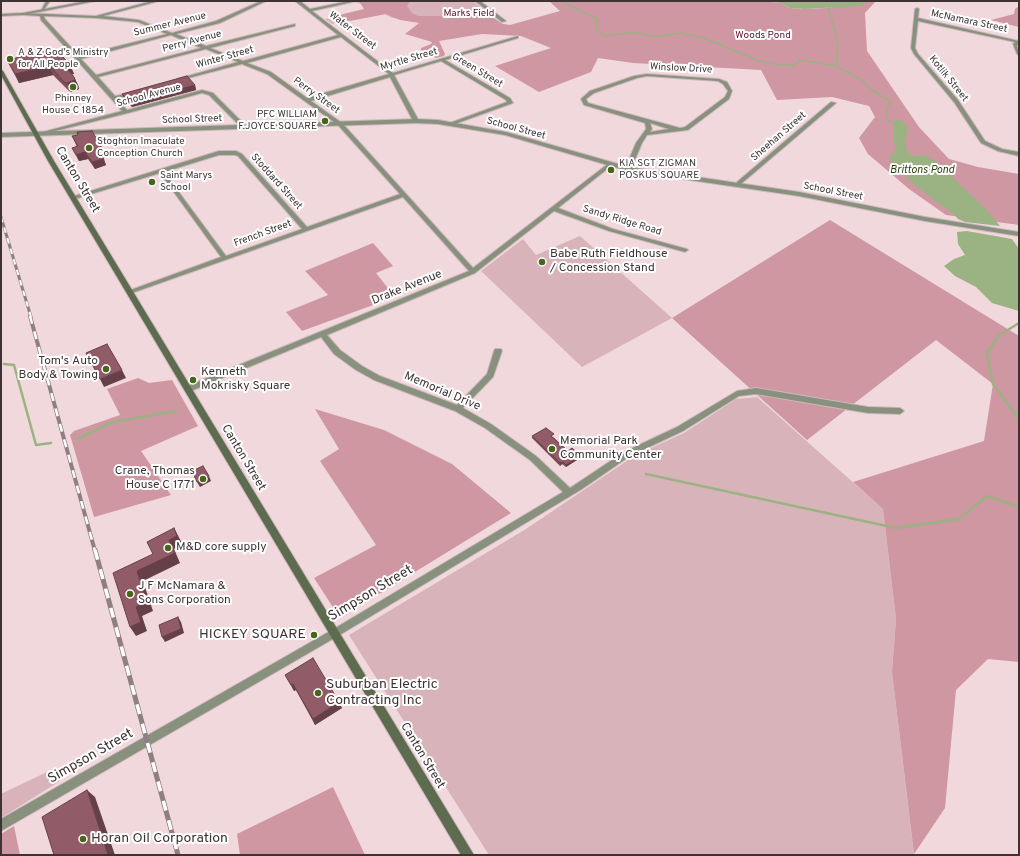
<!DOCTYPE html>
<html>
<head>
<meta charset="utf-8">
<style>
  body { margin:0 }
  #map { position:relative; width:1020px; height:856px; overflow:hidden; background:#f1d8dc; font-family:Overpass,sans-serif }
  canvas { display:block }
  .frame { position:absolute; inset:0; border:2px solid #3d3335; pointer-events:none }
</style>
</head>
<body>
<div id="map">
<canvas width="1020" height="856"></canvas>
<div class="frame"></div>
</div>
<script>
const ctx = document.querySelector('canvas').getContext('2d');
ctx.lineJoin = 'round';
function fill(path, color) { ctx.fillStyle = color; ctx.fill(path, 'evenodd'); }
const poly = rows => new Path2D(rows.map(r => 'M' + r).join(''));
function trace(path, color, width, dash) { ctx.strokeStyle = color; ctx.lineWidth = width; ctx.lineCap = dash ? 'butt' : 'round'; ctx.setLineDash(dash || []); ctx.stroke(path); }
function drawText(font, color, halo, rows, align = 'center') {
  ctx.font = font + ' Overpass,sans-serif'; ctx.lineWidth = 4; ctx.setLineDash([]); ctx.textBaseline = 'middle'; ctx.strokeStyle = halo; ctx.fillStyle = color; for (const [text, x, y, turn = 0] of rows) {
    ctx.save(); ctx.translate(x, y); ctx.rotate((+turn || 0) * Math.PI / 180); ctx.textAlign = isNaN(turn) ? turn : align; if (halo) ctx.strokeText(text, 0, 0); ctx.fillText(text, 0, 0); ctx.restore();
  }
}
fill(poly([
  [363,1,473,1,510,31,392,18,383,13,332,24,325,19,371,8,355,2],
  [580,236,672,318,582,367,481,271,523,239,536,255],
  [757,397,883,509,896,619,892,672,914,855,489,855,349,635,526,529,634,456,684,433,736,399],
  [49,771,59,771,60,781,1,818,1,794]
]), '#d8b3ba');
fill(poly([
  [359,1,410,1,407,6,412,13,418,16,446,16,478,8,503,24,510,25,560,11,549,1,761,1,781,3,790,8,805,9,827,8,866,2,865,1,876,1,865,13,867,51,919,127,949,159,978,167,1019,174,1019,225,946,215,909,189,868,154,859,138,875,117,869,106,832,97,777,100,761,70,633,63,598,58,591,72,539,92,495,66,551,48,521,36,482,34,439,41,445,54,444,56,436,58,421,50,421,48,431,44,432,42,405,34,419,23,400,20,386,14,350,21,333,19,339,15,364,9],
  [1019,6,1019,27,991,20,1014,14,1015,9],
  [830,220,1019,336,1019,662,988,659,956,690,945,808,914,854,892,672,896,619,883,509,853,482,984,441,993,384,936,340,807,440,672,318],
  [373,243,393,266,376,273,395,297,302,331,286,312,328,295,305,271],
  [138,378,149,383,172,380,198,426,141,451,171,495,94,517,70,435,74,431,120,415,107,389],
  [315,409,384,430,452,464,511,513,340,618,314,578,376,545,320,461,339,449],
  [333,787,365,855,240,855,237,834],
  [14,826,20,855,1,855,1,834]
]), '#cf97a2');
fill(poly([
  [761,1,865,1,866,2,865,4,858,6,805,9,790,8,781,3],
  [900,119,908,127,905,145,906,153,913,156,924,155,934,160,988,211,1000,226,965,222,958,219,953,213,939,204,910,181,900,168,893,164,889,158,896,149,894,143,894,121],
  [967,231,1012,239,1019,249,1019,311,992,303,976,287,955,276,944,266,954,259,965,255,958,244,957,232]
]), '#9bb283');
trace(poly([
  [560,1,597,19,596,30,605,36,634,32,656,37,680,33,704,38,757,60,773,64,794,65,800,60,836,66],
  [827,1,838,44,836,66,862,80,872,90,891,102,887,109,887,120,897,125]
]), '#9bb283', 1.5);
trace(poly([
  [904,141,906,150,912,158]
]), '#9bb283', 2);
trace(poly([
  [1019,323,998,336,987,354,993,384,1019,419],
  [4,364,14,365,36,445,51,443],
  [77,439,113,422,176,411],
  [646,474,896,528,959,519,987,496,1019,507]
]), '#9bb283', 2.5);
const minor = poly([
  [46,1,50,1,43,11,41,11,46,1],
  [152,1,159,1,103,16,139,20,172,33,216,21,261,1,266,1,220,23,176,34,206,46,295,24,295,26,210,48,243,61,338,35,295,1,300,1,310,9,349,1,357,1,312,11,393,73,518,36,518,38,445,60,510,98,513,103,452,125,447,124,507,102,506,100,441,61,394,75,419,121,418,122,413,121,390,77,311,101,342,123,473,268,609,163,612,165,611,166,558,208,613,229,687,249,688,250,685,252,609,231,554,211,475,273,327,335,340,350,362,366,380,376,457,405,487,374,494,351,495,349,501,349,502,351,493,377,463,408,491,424,536,456,570,488,624,452,677,427,737,391,756,388,868,407,900,408,904,411,900,414,868,413,756,394,739,396,683,431,630,456,582,489,338,636,1,831,1,819,332,630,563,492,530,460,485,428,455,411,374,380,356,370,334,354,321,337,191,391,185,391,184,389,185,387,469,271,403,197,132,293,128,293,128,291,221,257,160,173,75,199,71,199,71,197,219,151,236,151,242,154,307,227,400,194,338,125,267,74,242,64,177,81,177,79,238,62,206,49,98,77,115,96,135,92,135,94,117,99,127,110,202,90,213,93,247,127,247,129,243,129,209,95,202,93,128,113,43,134,43,132,122,111,41,20,40,16,23,15,22,15,22,13,96,16,152,1],
  [44,16,96,18,138,22,167,34,79,56,45,19,44,16],
  [171,35,201,48,96,75,81,59,171,35],
  [341,37,389,74,307,98,271,72,247,63,341,37],
  [219,155,235,155,238,156,302,229,226,256,164,172,219,155],
  [475,1,480,1,506,21,502,22,475,1],
  [917,8,919,9,918,18,1019,41,1019,44,1017,45,1019,55,1017,54,1013,44,1015,42,918,21,915,48,918,54,958,100,985,141,1002,149,1019,152,1019,156,998,151,981,143,954,102,914,54,911,48,915,9,917,8],
  [647,74,719,79,727,82,732,91,729,99,688,130,647,135,642,143,631,169,628,171,625,169,636,143,646,129,645,123,584,105,581,99,590,91,634,76,647,74],
  [647,76,718,81,723,84,728,91,725,97,685,127,680,128,588,103,586,99,594,93,637,78,647,76],
  [650,123,669,129,650,132,652,129,650,123],
  [831,102,836,103,742,183,741,187,737,187,737,182,831,102]
]);
const tertiary = poly([
  [87,1,96,1,23,15,1,16,1,14,23,13,87,1],
  [416,119,438,120,506,132,629,167,799,192,925,217,1019,232,1019,236,925,221,799,196,628,171,505,135,438,124,416,123,1,137,1,133,416,119]
]);
const secondary = poly([
  [1,70,3,71,54,161,474,855,461,855,48,161,1,75,1,70]
]);
trace(minor, '#cdb7bb', 2);
trace(tertiary, '#cdb7bb', 2);
trace(secondary, '#cdb7bb', 2);
fill(minor, '#87917d');
fill(tertiary, '#87917d');
fill(secondary, '#5d6b4e');
const railFar2 = poly([
  [1,217,31,317]
]);
const railFar1 = poly([
  [30,316,95,551]
]);
const rail = poly([
  [95,550,178,855]
]);
trace(railFar2, '#907f82', 3);
trace(railFar1, '#907f82', 4);
trace(rail, '#907f82', 5);
trace(railFar2, '#fff', 2, [5.5]);
trace(railFar1, '#fff', 2.5, [8]);
trace(rail, '#fff', 3.5, [10]);
fill(poly([
  [7,60,70,65,74,74,72,74,74,77,78,85,79,89,71,92,68,90,53,75,19,83],
  [195,85,196,90,132,107,124,99,122,94],
  [72,136,105,154,101,155,106,165,95,169,88,159,79,161,72,148,77,147],
  [532,436,554,437,553,437,568,451,581,456,580,458,566,467,562,464,560,466,532,438],
  [285,675,342,708,315,725,296,690,294,691]
]), '#7d4f59');
fill(poly([
  [70,65,74,74,68,75,65,66],
  [50,66,53,75,19,83,15,74],
  [74,77,78,85,79,89,71,92,67,83],
  [195,85,196,90,132,107,130,103],
  [102,148,105,154,100,155,97,149],
  [85,152,88,159,79,161,76,155],
  [104,159,106,165,95,169,92,162],
  [122,370,126,378,104,387,100,379],
  [581,456,580,458,566,467,566,465],
  [563,462,562,464,560,466,560,463],
  [209,476,211,481,200,487,197,482],
  [174,528,183,545,174,549,180,563,143,581,153,611,142,616,147,631,136,636,130,627,136,607,137,571,169,540],
  [178,617,181,622,184,633,165,642,162,637],
  [293,684,296,690,294,691,291,685],
  [339,702,342,708,315,725,313,719],
  [87,790,95,797,115,855,108,855]
]), '#664049');
const building = poly([
  [56,49,70,65,65,66,74,77,75,80,67,83,64,82,50,66,15,74,7,60,56,49],
  [187,76,195,85,130,103,122,94,187,76],
  [92,131,102,148,97,149,104,159,92,162,85,152,76,155,72,148,78,146,72,136,78,135,77,132,92,131],
  [107,344,122,370,100,379,86,353,107,344],
  [546,428,554,434,551,436,568,451,572,448,581,456,566,465,563,462,560,463,532,436,546,428],
  [203,466,209,476,197,482,192,471,203,466],
  [174,528,177,536,169,540,175,553,137,571,147,602,136,607,141,622,130,627,113,573,153,554,147,542,174,528],
  [178,617,181,629,162,637,159,625,178,617],
  [313,658,339,702,313,719,293,684,291,685,285,675,313,658],
  [87,790,108,855,54,855,42,817,87,790]
]);
fill(building, '#915c68');
trace(building, '#664049', 1);
for (const [x, y, r, color] of [
  [10,59,4,"#48661b"],
  [73,87,4,"#48661b"],
  [325,121,4,"#48661b"],
  [89,148,4,"#48661b"],
  [611,170,4,"#48661b"],
  [152,182,4,"#48661b"],
  [542,262,4,"#48661b"],
  [106,369,4,"#48661b"],
  [193,380,4,"#48661b"],
  [552,449,4,"#48661b"],
  [203,479,4,"#48661b"],
  [168,548,4,"#48661b"],
  [130,594,4,"#48661b"],
  [314,635,4,"#48661b"],
  [318,693,4,"#48661b"],
  [83,839,4,"#48661b"]
]) { const dot = new Path2D(); dot.arc(x, y, r, 0, 2 * Math.PI); ctx.fillStyle = color; ctx.fill(dot); trace(dot, '#fff', 1.5); }
drawText('10px', '#58142a', '#fff', [
  ["Marks Field",469,14],
  ["Woods Pond",763,36]
]);
drawText('10px', '#3d3335', '#fff', [
  ["McNamara Street",969,22,12],
  ["Summer Avenue",170,25,-14],
  ["Water Street",352,31,37],
  ["Perry Avenue",192,42,-15],
  ["Winter Street",225,58,-16],
  ["Myrtle Street",409,60,-16],
  ["Winslow Drive",681,69,3],
  ["Green Street",477,71,31],
  ["Kotlik Street",948,79,51],
  ["School Avenue",149,96,-15],
  ["Perry Street",316,96,36],
  ["School Street",192,120,-2],
  ["School Street",516,129,15],
  ["Sheehan Street",779,137,-41],
  ["Stoddard Street",276,182,48],
  ["School Street",833,192,11],
  ["Sandy Ridge Road",622,221,17],
  ["French Street",263,234,-20]
]);
drawText('10px', '#3d3335', '#fff', [
  ["A & Z God's Ministry",18,53],
  ["for All People",18,65],
  ["Phinney",73,99,"center"],
  ["House C 1854",73,111,"center"],
  ["PFC WILLIAM",317,115,"right"],
  ["F.JOYCE SQUARE",317,127,"right"],
  ["Stoghton Imaculate",97,142],
  ["Conception Church",97,154],
  ["KIA SGT ZIGMAN",619,164],
  ["POSKUS SQUARE",619,176],
  ["Saint Marys",160,176],
  ["School",160,188]
], 'left');
drawText('italic 11px', '#2c410d', '#fff', [
  ["Brittons Pond",922,171]
]);
drawText('12px', '#3d3335', '#fff', [
  ["Canton Street",77,180,59],
  ["Drake Avenue",407,288,-22],
  ["Memorial Drive",442,392,23],
  ["Canton Street",243,458,59],
  ["Canton Street",422,756,59]
]);
drawText('12px', '#3d3335', '#fff', [
  ["Babe Ruth Fieldhouse",550,255],
  ["/ Concession Stand",550,269],
  ["Tom's Auto",98,362,"right"],
  ["Body & Towing",98,376,"right"],
  ["Kenneth",201,373],
  ["Mokrisky Square",201,387],
  ["Memorial Park",560,442],
  ["Community Center",560,456],
  ["Crane, Thomas",195,472,"right"],
  ["House C 1771",195,486,"right"],
  ["M&D core supply",176,548],
  ["J F McNamara &",138,587],
  ["Sons Corporation",138,601]
], 'left');
drawText('14px', '#3d3335', '#fff', [
  ["Simpson Street",371,594,-31],
  ["Simpson Street",91,757,-30]
]);
drawText('14px', '#3d3335', '#fff', [
  ["HICKEY SQUARE",306,635,"right"],
  ["Suburban Electric",326,685],
  ["Contracting Inc",326,701],
  ["Horan Oil Corporation",91,839]
], 'left');
</script>
</body>
</html>
